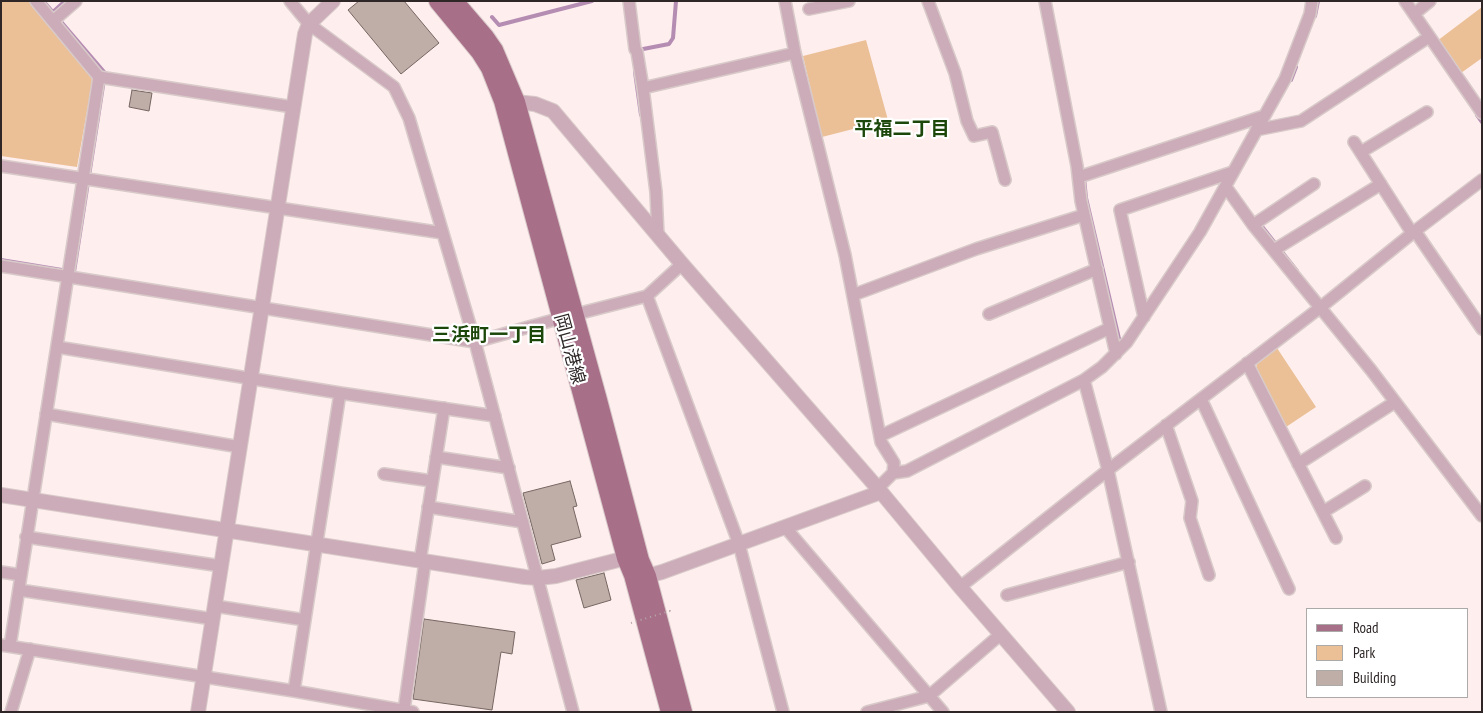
<!DOCTYPE html>
<html>
<head>
<meta charset="utf-8">
<style>
  body { margin:0 }
  #map { position:relative; width:1483px; height:713px; overflow:hidden; background:#feeeee; font-family:"PT Sans Narrow",sans-serif }
  canvas { display:block }
  .frame { position:absolute; inset:0; border:2px solid #2f2727; pointer-events:none }
  .legend { position:absolute; left:1306px; top:608px; width:162px; height:90px; box-sizing:border-box; background:#fff; border:1px solid #aca9a9; margin:0; padding:6px 9px; list-style:none; font-size:15px; color:#2f2727 }
  .legend li { display:flex; align-items:center; gap:10px; height:25px }
  .legend b { width:25px; border:1px solid #aca9a9 }
</style>
</head>
<body>
<div id="map">
<canvas width="1483" height="713"></canvas>
<div class="frame"></div>
<ul class="legend">
<li><b style="height:6px;background:#a86f89"></b>Road</li>
<li><b style="height:14px;background:#ebc097"></b>Park</li>
<li><b style="height:14px;background:#bfada7"></b>Building</li>
</ul>
</div>
<script>
const ctx = document.querySelector('canvas').getContext('2d');
ctx.lineJoin = 'round';
function fill(path, color) { ctx.fillStyle = color; ctx.fill(path, 'evenodd'); }
const poly = rows => new Path2D(rows.map(r => 'M' + r).join(''));
function trace(path, color, width, dash) { ctx.strokeStyle = color; ctx.lineWidth = width; ctx.lineCap = dash ? 'butt' : 'round'; ctx.setLineDash(dash || []); ctx.stroke(path); }
function drawText(font, color, halo, rows, align = 'center') {
  ctx.font = font + ' "PT Sans Narrow","Noto Sans JP",sans-serif'; ctx.lineWidth = 4.5; ctx.setLineDash([]); ctx.textBaseline = 'middle'; ctx.strokeStyle = halo; ctx.fillStyle = color; for (const [text, x, y, turn = 0] of rows) {
    ctx.save(); ctx.translate(x, y); ctx.rotate((+turn || 0) * Math.PI / 180); ctx.textAlign = isNaN(turn) ? turn : align; if (halo) ctx.strokeText(text, 0, 0); ctx.fillText(text, 0, 0); ctx.restore();
  }
}
fill(poly([
  [1,1,29,1,93,78,77,167,1,156],
  [1482,7,1482,58,1461,73,1437,41],
  [866,40,888,120,822,137,803,56],
  [1277,348,1316,407,1286,427,1256,371,1257,362]
]), '#ebc097');
trace(poly([
  [53,12,65,1],
  [1315,16,1318,1],
  [492,17,499,25,592,1],
  [638,50,669,44,673,38,676,1],
  [635,72,641,115],
  [1291,80,1296,67],
  [1477,115,1482,122],
  [1084,178,1086,198,1120,343],
  [1260,224,1297,271],
  [1,260,74,272,105,73,45,3]
]), '#b58db3', 4);
const building = poly([
  [359,1,404,1,439,43,401,74,348,10,359,1],
  [132,90,152,93,149,111,129,107,132,90],
  [570,481,577,506,573,507,581,537,551,545,555,560,542,564,523,493,570,481],
  [604,573,611,600,584,608,576,580,604,573],
  [424,619,515,632,512,654,501,652,492,710,413,699,424,619]
]);
fill(building, '#bfada7');
trace(building, '#766661', 1);
const minor = poly([
  [36,1,99,77,293,107],
  [290,1,309,24,394,87,409,118,475,342,573,712],
  [629,1,635,49,637,52,643,88,656,192,658,236],
  [785,1,795,53,845,255,881,442,894,463,893,473,878,488],
  [928,1,955,73,967,121,974,136,992,132,1005,180],
  [1045,1,1077,166,1081,201,1116,354],
  [1405,1,1482,113],
  [809,9,849,1],
  [1414,14,1430,1],
  [53,21,76,1],
  [643,88,795,53],
  [1256,130,1301,121,1429,37],
  [1354,142,1412,233],
  [1361,152,1427,112],
  [1,166,443,233],
  [1079,177,1264,116],
  [1226,187,1253,225,1371,370,1482,516],
  [1253,225,1314,184],
  [1415,231,1482,329],
  [1274,250,1381,184],
  [1,266,475,342,561,318,647,296,682,264],
  [853,295,976,249,1084,215],
  [647,296,739,544,783,712],
  [989,314,1097,269],
  [1144,317,1120,210,1233,172],
  [57,347,340,393,495,416],
  [1247,363,1336,538],
  [1084,380,1108,470,1161,712],
  [1201,399,1289,589],
  [46,414,240,447],
  [1166,425,1192,501,1190,518,1209,575],
  [880,436,1110,328],
  [436,457,509,468],
  [1298,464,1395,402],
  [893,473,907,471,1084,380,1102,367,1127,342,1200,232,1285,79,1310,14,1312,1],
  [384,474,432,481],
  [428,507,523,522],
  [1323,512,1365,486],
  [785,527,943,712],
  [26,537,221,566],
  [420,561,444,408],
  [1,572,21,575],
  [960,587,1108,470,1321,307,1415,231,1482,180],
  [19,590,213,619],
  [1007,595,1129,562],
  [215,606,305,620],
  [1,645,294,691,413,712],
  [10,646,99,77],
  [294,691,340,393],
  [404,710,425,562],
  [11,712,30,649],
  [867,712,929,696,1001,634]
]);
const tertiary = poly([
  [506,101,535,104,553,111,682,264,881,492,960,587,1068,712],
  [1,495,525,577,538,578,556,576,626,558,634,559],
  [637,575,647,576,662,572,881,492],
  [198,712,305,34,309,24,333,1]
]);
const primary = poly([
  [438,1,480,52,490,68,503,101,626,558,633,575,670,712],
  [454,1,485,37,494,50,516,102,598,400,640,560,647,576,683,712]
]);
trace(minor, '#d9caca', 14);
trace(tertiary, '#d9caca', 16);
trace(primary, '#d9caca', 20);
trace(minor, '#ccacb9', 11);
trace(tertiary, '#ccacb9', 14);
trace(primary, '#a86f89', 18);
trace(poly([
  [631,623,670,611,670,612]
]), '#b6a9a9', 2, [1, 4]);
drawText('18px', '#2f2727', '#fff', [
  ["岡山港線",569,349,75]
]);
drawText('bold 19px', '#1c470a', '#fff', [
  ["平福二丁目",902,130],
  ["三浜町一丁目",489,336]
]);
</script>
</body>
</html>
